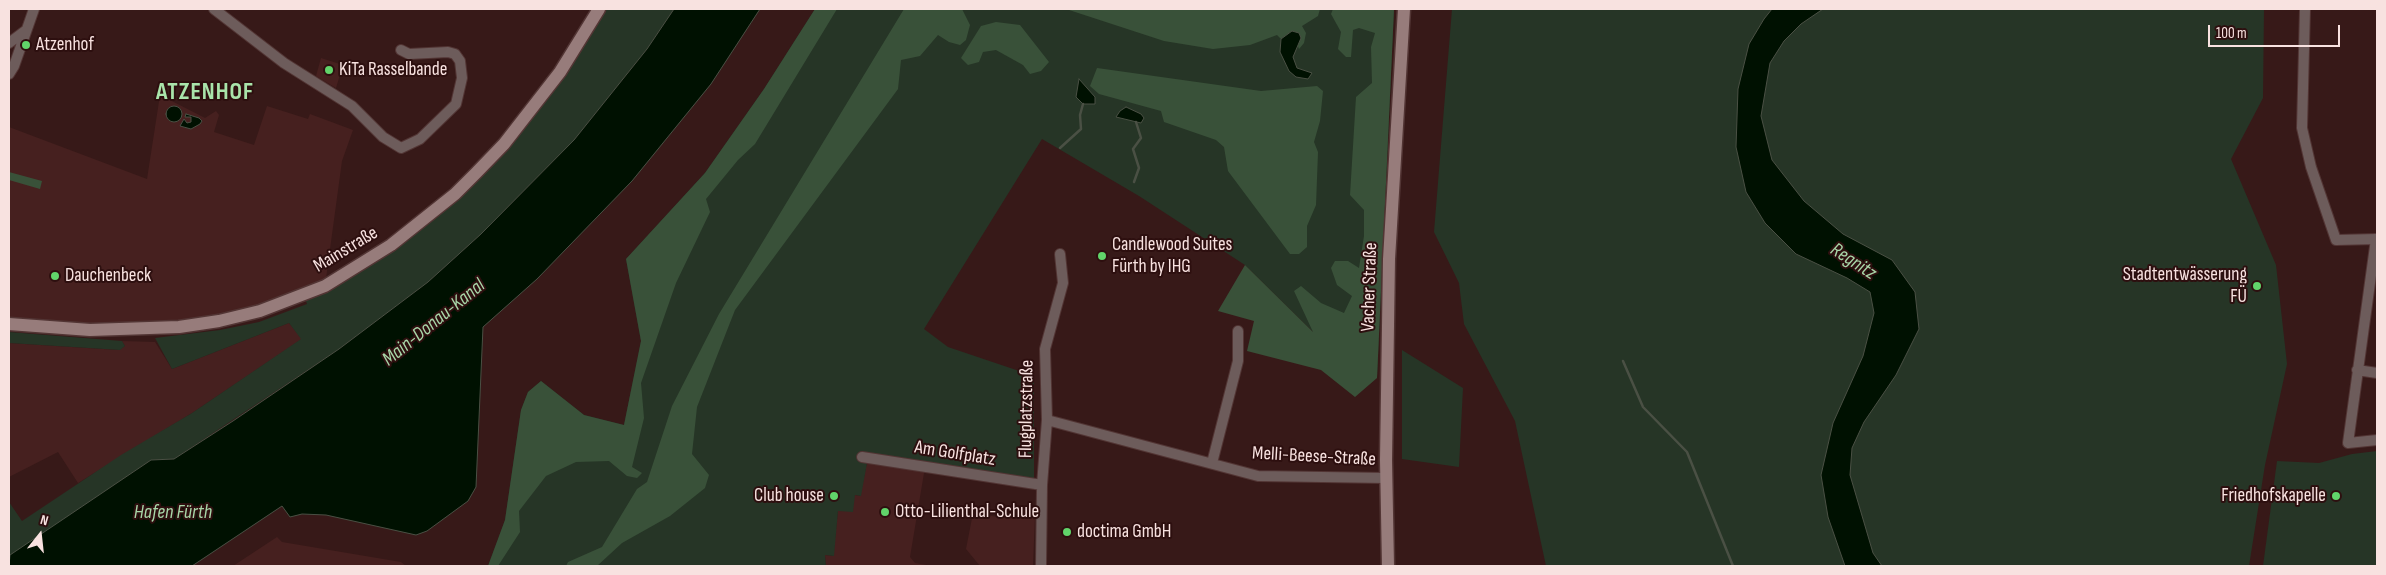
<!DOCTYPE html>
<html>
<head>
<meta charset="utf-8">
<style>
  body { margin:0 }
  #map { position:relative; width:2386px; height:575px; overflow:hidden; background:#371918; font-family:"Sofia Sans Condensed",sans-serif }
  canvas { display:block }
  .frame { position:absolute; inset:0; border:10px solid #f8e2e0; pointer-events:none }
  .north { position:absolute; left:15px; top:510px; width:50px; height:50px; -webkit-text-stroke:4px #2d0f0f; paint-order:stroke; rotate:16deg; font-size:14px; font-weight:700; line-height:20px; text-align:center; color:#f8e2e0 }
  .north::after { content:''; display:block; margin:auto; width:18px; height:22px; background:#f8e2e0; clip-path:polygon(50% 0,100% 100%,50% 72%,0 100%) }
  .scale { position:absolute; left:2208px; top:25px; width:132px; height:22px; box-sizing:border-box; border:2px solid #f8e2e0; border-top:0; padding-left:6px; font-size:15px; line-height:18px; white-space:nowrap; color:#f8e2e0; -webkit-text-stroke:4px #2d0f0f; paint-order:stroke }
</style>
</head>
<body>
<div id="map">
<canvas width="2386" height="575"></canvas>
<div class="frame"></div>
<div class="north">N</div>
<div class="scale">100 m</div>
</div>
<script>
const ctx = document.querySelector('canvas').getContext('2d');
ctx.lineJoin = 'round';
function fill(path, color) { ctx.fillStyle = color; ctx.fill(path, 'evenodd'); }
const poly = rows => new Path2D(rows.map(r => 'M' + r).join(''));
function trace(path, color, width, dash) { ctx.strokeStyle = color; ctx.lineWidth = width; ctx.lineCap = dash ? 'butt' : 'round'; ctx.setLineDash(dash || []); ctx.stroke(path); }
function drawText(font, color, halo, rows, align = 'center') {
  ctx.font = font + ' "Sofia Sans Condensed",sans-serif'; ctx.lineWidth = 4; ctx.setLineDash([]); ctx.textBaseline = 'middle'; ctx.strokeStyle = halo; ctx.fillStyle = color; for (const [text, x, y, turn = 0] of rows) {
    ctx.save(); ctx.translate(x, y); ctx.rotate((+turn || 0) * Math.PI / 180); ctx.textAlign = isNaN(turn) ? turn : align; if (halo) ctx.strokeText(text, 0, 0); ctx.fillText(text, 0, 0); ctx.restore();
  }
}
fill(poly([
  [321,58,343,65,336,88,316,76],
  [160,95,205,118,216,111,219,115,214,132,254,145,267,106,308,119,310,114,353,130,342,161,325,286,304,295,179,327,9,324,9,127,147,179],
  [289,323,302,339,192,413,78,483,58,452,9,477,9,343,119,350,125,346,122,341,155,342,172,369],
  [868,458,925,467,910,557,915,563,932,566,826,566,825,555,833,556,838,511,855,495,860,496],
  [1001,510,1035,516,1033,566,980,566,966,549,973,513,998,517],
  [277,537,282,542,401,562,406,566,233,566]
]), '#46201f');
fill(poly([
  [599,9,674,9,647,49,574,140,481,234,428,282,339,349,174,459,151,460,9,557,9,502,22,521,121,455,192,413,301,339,289,323,172,369,155,338,220,330,259,322,307,304,304,295,391,245,504,144],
  [815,9,1394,9,1377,378,1315,334,1245,265,1139,196,1042,139,924,329,948,347,1034,376,1034,484,868,458,861,496,855,495,853,512,838,511,834,556,825,555,826,566,488,566,505,520,521,410,528,392,541,381,584,415,624,425,641,341,626,259,705,173,764,89],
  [1452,9,2264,9,2263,98,2231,159,2276,265,2287,364,2265,465,2249,566,1546,566,1515,421,1464,324,1459,283,1434,232],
  [9,332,122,341,125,346,120,350,9,343],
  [1402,350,1463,388,1459,467,1402,459],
  [2377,451,2377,566,2263,566,2277,461,2319,463,2352,454]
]), '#263526');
fill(poly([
  [815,9,837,9,755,144,738,160,706,199,710,212,676,283,641,383,644,418,632,467,642,473,637,478,627,476,609,461,576,462,546,476,519,511,520,532,498,566,488,566,505,520,521,410,528,392,541,381,584,415,624,425,641,341,626,259,705,173,764,89],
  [904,9,962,9,970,25,966,40,960,45,949,42,938,35,920,56,901,60,898,89,735,310,697,407,692,454,709,475,705,488,670,516,622,543,597,566,566,566,568,562,602,547,637,489,647,482,672,406,719,314],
  [1066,9,1320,9,1318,16,1302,26,1306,33,1304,43,1299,49,1292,31,1281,39,1277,35,1250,45,1213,49,1164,41],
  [1333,9,1394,9,1377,378,1355,397,1321,370,1247,351,1254,321,1218,311,1245,265,1313,332,1294,291,1301,286,1321,303,1344,313,1352,296,1337,285,1331,268,1335,261,1348,261,1359,268,1364,236,1364,210,1350,195,1356,97,1372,83,1371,47,1375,33,1359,28,1353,30,1351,57,1346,57,1338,49,1341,32,1331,14],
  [996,22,1020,25,1049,62,1041,71,1030,74,1023,65,996,50,983,52,979,62,968,65,961,58,981,26],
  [1097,68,1261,91,1317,86,1323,91,1320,121,1314,142,1318,152,1316,205,1307,226,1307,247,1299,254,1290,254,1228,171,1224,147,1216,140,1164,122,1161,111,1099,94,1090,86],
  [9,172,42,181,40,189,9,180]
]), '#395139');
const water = poly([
  [674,9,760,9,711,84,632,181,537,279,483,327,476,487,468,501,427,531,416,535,326,515,302,514,290,517,282,506,192,566,9,566,10,555,151,460,174,459,233,421,339,349,428,282,481,234,574,140,647,49,674,9],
  [1772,9,1823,9,1801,24,1784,41,1770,63,1761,116,1772,160,1804,201,1843,234,1892,260,1915,292,1919,329,1896,375,1864,422,1852,448,1850,475,1873,553,1882,566,1845,566,1828,517,1821,475,1833,423,1863,356,1874,313,1870,292,1847,278,1796,254,1765,223,1746,192,1736,147,1738,89,1749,44,1764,19,1772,9],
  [1292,31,1299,33,1301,38,1293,57,1297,68,1312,73,1308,79,1296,77,1289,71,1280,52,1281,39,1292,31],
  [1079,79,1095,97,1095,104,1083,104,1076,97,1079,79],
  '166 114a8 8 0 1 1 16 0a8 8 0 1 1-16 0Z',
  [1126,107,1141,114,1144,118,1141,123,1116,117,1120,111,1126,107],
  [186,114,199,118,202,121,200,124,191,129,180,126,184,119,187,123,191,122,191,117,185,117,186,114]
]);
fill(water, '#001101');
trace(water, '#4a5044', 1);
trace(poly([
  [1060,148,1081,129,1080,115,1083,104],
  [1134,182,1139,168,1133,149,1141,138,1136,122],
  [1623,361,1643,407,1687,452,1733,566]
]), '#4a5044', 2.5);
const street = poly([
  [214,9,284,63,352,106,383,137,401,148,420,139,456,104,462,78,460,61,455,54,448,52,409,54,401,50],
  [2305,9,2302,128,2311,167,2336,240,2377,239],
  [9,43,25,31],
  [9,74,14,66,34,9],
  [2376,239,2348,443,2377,440],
  [2357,370,2377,373],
  [1047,420,1258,476,1386,478],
  [862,457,1042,485],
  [1212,463,1238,361,1238,331],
  [1041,566,1042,485,1047,420,1045,349,1063,283,1060,254]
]);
const secondary = poly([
  [9,324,90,330,179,327,219,321,260,311,325,286,391,245,455,194,476,173,504,144,560,72,599,9],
  [1388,566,1386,460,1389,259,1404,9]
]);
trace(street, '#523534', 12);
trace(secondary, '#523534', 15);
trace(street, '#6d5c5b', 10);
trace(secondary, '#977c7b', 12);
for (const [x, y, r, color] of [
  [26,45,5,"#61d46a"],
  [329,70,5,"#61d46a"],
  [1102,256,5,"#61d46a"],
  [55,276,5,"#61d46a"],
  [2257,286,5,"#61d46a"],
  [834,496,5,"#61d46a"],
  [2336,496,5,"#61d46a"],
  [885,512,5,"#61d46a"],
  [1067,532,5,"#61d46a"]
]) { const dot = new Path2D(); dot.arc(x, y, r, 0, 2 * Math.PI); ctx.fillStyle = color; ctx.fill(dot); trace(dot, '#2d0f0f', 2); }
drawText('19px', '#f8e2e0', '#2d0f0f', [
  ["Atzenhof",36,45],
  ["KiTa Rasselbande",339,70],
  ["Candlewood Suites",1112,245],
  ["Fürth by IHG",1112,267],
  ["Stadtentwässerung",2247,275,"right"],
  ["FÜ",2247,297,"right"],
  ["Dauchenbeck",65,276],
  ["Club house",824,496,"right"],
  ["Friedhofskapelle",2326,496,"right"],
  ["Otto-Lilienthal-Schule",895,512],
  ["doctima GmbH",1077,532]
], 'left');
drawText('19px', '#f8e2e0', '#2d0f0f', [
  ["Mainstraße",346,250,-31],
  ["Vacher Straße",1370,287,-88],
  ["Flugplatzstraße",1027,409,-89],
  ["Am Golfplatz",955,454,9],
  ["Melli-Beese-Straße",1314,457,3]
]);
drawText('italic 20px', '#a8d6a8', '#2d0f0f', [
  ["Regnitz",1853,262,33],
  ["Main-Donau-Kanal",434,323,-39],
  ["Hafen Fürth",173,513]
]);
ctx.letterSpacing = '1px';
drawText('bold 24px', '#a9e4aa', '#2d0f0f', [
  ["ATZENHOF",205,93]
]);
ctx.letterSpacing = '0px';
</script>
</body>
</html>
